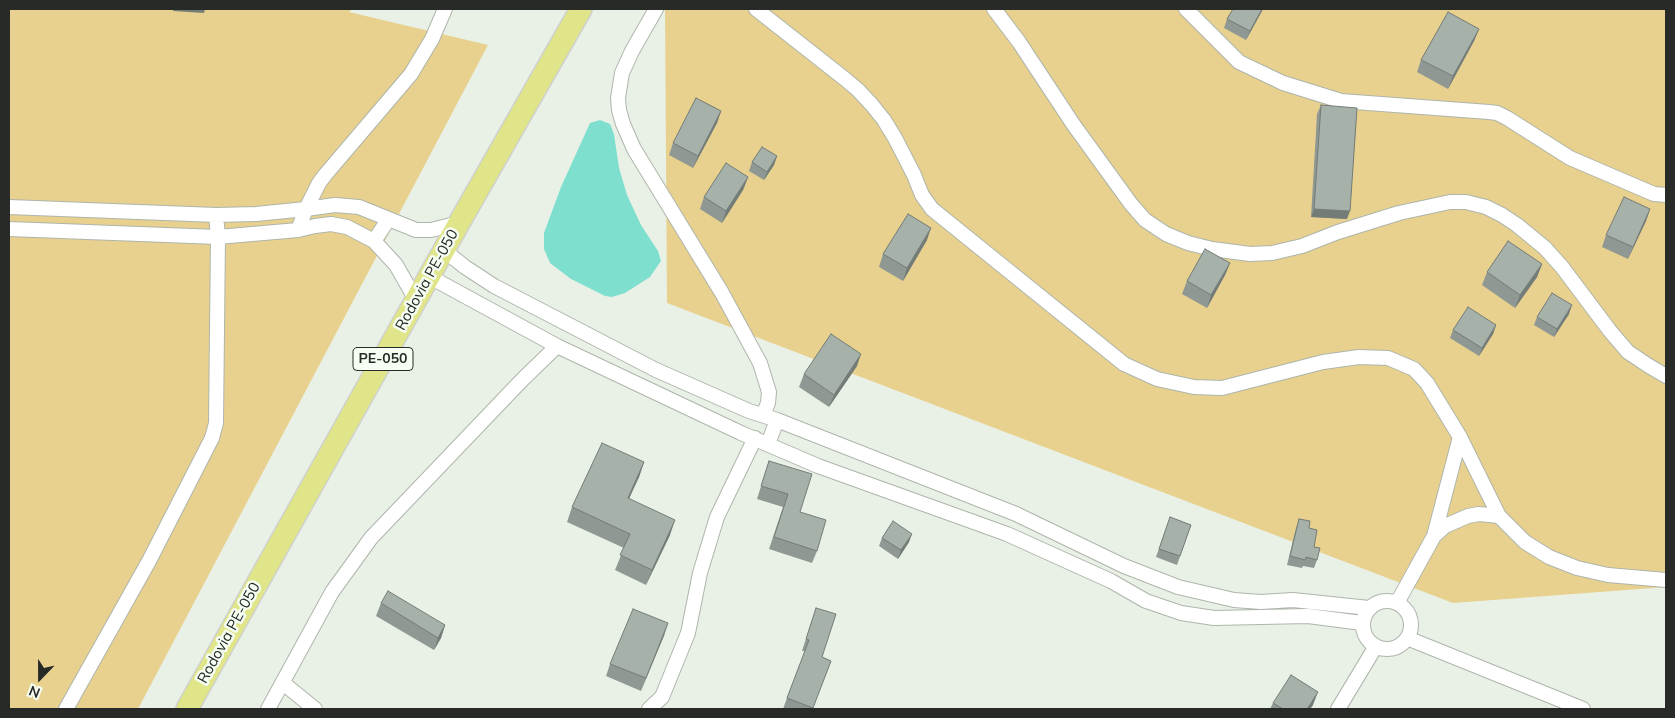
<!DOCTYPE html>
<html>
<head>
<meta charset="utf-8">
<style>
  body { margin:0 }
  #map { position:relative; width:1675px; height:718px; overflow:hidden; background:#e9f1e6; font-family:Mulish,sans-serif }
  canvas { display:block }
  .frame { position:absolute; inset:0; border:10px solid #272a26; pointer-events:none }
  .north { position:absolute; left:15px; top:653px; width:50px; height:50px; -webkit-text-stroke:4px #f6fef3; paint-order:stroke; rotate:202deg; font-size:14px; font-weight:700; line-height:20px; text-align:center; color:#272a26 }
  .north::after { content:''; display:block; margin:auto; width:18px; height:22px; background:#272a26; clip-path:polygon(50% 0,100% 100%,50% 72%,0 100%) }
</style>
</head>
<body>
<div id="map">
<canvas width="1675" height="718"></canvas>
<div class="frame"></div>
<div class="north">N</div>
</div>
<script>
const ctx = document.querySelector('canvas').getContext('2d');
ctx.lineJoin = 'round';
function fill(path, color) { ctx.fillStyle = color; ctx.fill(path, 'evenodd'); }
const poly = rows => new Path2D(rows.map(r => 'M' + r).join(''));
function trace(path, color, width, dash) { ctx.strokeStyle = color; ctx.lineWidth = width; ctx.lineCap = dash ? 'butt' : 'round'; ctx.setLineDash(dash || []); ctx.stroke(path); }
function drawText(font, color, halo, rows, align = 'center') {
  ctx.font = font + ' Mulish,sans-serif'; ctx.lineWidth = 5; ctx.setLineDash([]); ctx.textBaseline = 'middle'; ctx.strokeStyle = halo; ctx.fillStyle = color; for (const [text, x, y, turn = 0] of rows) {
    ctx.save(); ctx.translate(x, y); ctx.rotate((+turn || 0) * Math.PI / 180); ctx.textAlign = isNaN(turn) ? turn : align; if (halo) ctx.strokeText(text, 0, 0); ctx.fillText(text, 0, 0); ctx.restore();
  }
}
fill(poly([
  [9,9,352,9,349,12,488,45,138,709,9,709],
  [665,9,1666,9,1666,587,1453,603,667,303]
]), '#e8d18e');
fill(poly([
  [600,120,610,124,614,134,619,168,627,195,641,225,658,251,661,261,650,277,625,293,612,297,605,296,571,279,550,263,544,249,544,233,561,187,590,123]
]), '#7edfce');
const minor = poly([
  [656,9,632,51,622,73,618,98,619,110,623,124,634,149,722,293,760,363,769,392,768,403,763,415],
  [756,9,845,79,858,90,872,105,884,120,895,138,914,175,922,195,932,209,1124,364,1157,379,1194,387,1222,388,1323,362,1359,357,1388,358,1414,369,1427,383,1460,437,1499,516,1525,542,1549,557,1577,568,1608,575,1666,580],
  [994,9,1019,42,1073,124,1131,204,1145,220,1166,234,1188,243,1212,249,1250,254,1272,253,1302,246,1338,232,1399,213,1450,202,1466,202,1486,207,1502,215,1517,225,1545,248,1562,267,1610,331,1628,352,1649,366,1666,376],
  [1186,9,1239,62,1283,83,1341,101,1489,112,1497,113,1507,118,1570,158,1654,194,1666,195],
  [9,207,216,215,256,214,306,209,319,183,325,175,411,74,432,39,445,9],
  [9,229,218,237,298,230,315,226,331,224,347,227,374,241,396,265,416,300],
  [298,230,306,209,335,205,359,207,416,230,431,230,459,223],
  [374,241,388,220],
  [445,251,465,267,494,286,656,370,749,411,777,420,1016,514,1124,566,1178,587,1234,600,1261,602,1293,600,1369,608],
  [430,277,557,346,741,433,818,466,1007,534,1111,581,1146,601,1181,613,1214,618,1308,616,1362,623],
  [768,444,777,420],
  [1434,536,1445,526,1468,516,1479,514,1499,516],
  '1363 625a24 24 0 1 1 48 0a24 24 0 1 1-48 0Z',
  [1397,603,1434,536,1460,437],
  [1407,638,1583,709],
  [283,683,315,709],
  [66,709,149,561,212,438,216,423,218,237,216,215],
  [268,709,332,592,371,538,522,380,557,346],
  [649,709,662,697,688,633,700,573,717,517,755,438],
  [1338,709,1376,646]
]);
const primary = poly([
  [187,709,459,223,581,9]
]);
trace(minor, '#aeb5ab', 16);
trace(primary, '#cfd0cf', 24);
trace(minor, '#fff', 14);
trace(primary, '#dfe588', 21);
fill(poly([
  [1233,9,1263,9,1246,40,1224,28,1227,19],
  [1479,29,1474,41,1448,89,1417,72,1421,60],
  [1321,105,1347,219,1311,217,1317,114],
  [721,111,717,123,693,168,669,155,673,143],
  [777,156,774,165,764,180,749,171,752,162],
  [748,177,743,190,722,223,700,209,704,197],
  [1650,209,1646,221,1628,259,1602,247,1606,235],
  [927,240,903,281,879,267,883,254],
  [1230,263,1225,275,1207,308,1182,294,1187,281],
  [1542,264,1537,277,1515,308,1482,285,1487,272],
  [1569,314,1554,337,1534,325,1537,317],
  [1496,325,1493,334,1479,356,1450,338,1453,330],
  [857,366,829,407,799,387,804,374],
  [769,461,800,512,817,551,812,563,769,549,783,507,757,499],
  [644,462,639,477,629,499,670,535,646,585,615,570,624,548,567,522,572,507],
  [1170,517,1191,525,1177,565,1156,557],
  [1299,519,1309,528,1317,560,1314,568,1303,566,1302,568,1287,565,1296,528],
  [882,538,909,542,898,559,879,546],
  [381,603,445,625,441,638,434,650,376,616],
  [816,608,822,657,831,661,812,709,783,709,787,698,805,651,802,651],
  [668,623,641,691,606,676,610,664],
  [1273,703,1313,705,1310,709,1270,709]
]), '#8f9892');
fill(poly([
  [174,9,205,9,204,13,173,11],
  [1262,9,1263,9,1246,40,1250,31],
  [1479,29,1474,41,1448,89,1453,76],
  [721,111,717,123,693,168,698,156],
  [777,156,774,165,764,180,767,172],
  [748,177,743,190,722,223,726,211],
  [1314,209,1350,211,1347,219,1311,217],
  [1650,209,1646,221,1628,259,1633,247],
  [931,228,927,240,903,281,907,268],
  [1230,263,1225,275,1207,308,1211,295],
  [1542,264,1537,277,1515,308,1520,295],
  [1572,305,1569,314,1554,337,1557,329],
  [1496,325,1493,334,1479,356,1482,348],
  [861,354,857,366,829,407,834,395],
  [644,462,639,477,622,513,628,498],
  [675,520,670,535,646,585,652,570],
  [912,534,909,542,898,559,901,550],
  [668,623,664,636,641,691,646,678],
  [445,625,441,638,434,650,438,638],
  [1318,692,1313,705,1310,709,1307,709]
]), '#747c77');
const building = poly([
  [1233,9,1262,9,1250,31,1227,19,1233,9],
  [1448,12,1479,29,1453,76,1421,60,1448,12],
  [696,98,721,111,698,156,673,143,696,98],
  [1321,105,1357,108,1350,211,1314,209,1321,105],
  [762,147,777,156,767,172,752,162,762,147],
  [726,163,748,177,726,211,704,197,726,163],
  [1624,197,1650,209,1633,247,1606,235,1624,197],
  [908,214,931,228,907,268,883,254,908,214],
  [1508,241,1542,264,1520,295,1487,272,1508,241],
  [1205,249,1230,263,1211,295,1187,281,1205,249],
  [1552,293,1572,305,1557,329,1537,317,1552,293],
  [1468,307,1496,325,1482,348,1453,330,1468,307],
  [831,334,861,354,834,395,804,374,831,334],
  [602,443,644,462,628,498,675,520,652,570,620,555,630,534,572,507,602,443],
  [769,461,812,474,800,512,826,520,817,551,774,537,788,494,761,486,769,461],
  [1170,517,1191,525,1180,556,1159,549,1170,517],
  [1299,519,1310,521,1309,528,1317,530,1314,547,1320,548,1317,560,1306,557,1305,560,1290,556,1299,519],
  [893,521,912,534,901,550,882,538,893,521],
  [388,591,445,625,438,638,381,603,388,591],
  [816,608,836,614,822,657,831,661,813,708,787,698,809,640,806,639,816,608],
  [633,609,668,623,646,678,610,664,633,609],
  [1291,675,1318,692,1307,709,1283,709,1273,703,1291,675]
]);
fill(building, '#a6b1aa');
trace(building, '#747c77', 1);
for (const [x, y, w] of [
  [383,359,60]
]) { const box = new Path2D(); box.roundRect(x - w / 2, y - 11.5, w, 23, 4); ctx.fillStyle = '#f6fef3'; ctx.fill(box); trace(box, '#272a26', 1); }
drawText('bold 14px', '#272a26', null, [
  ["PE-050",383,359]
]);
drawText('15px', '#272a26', '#f6fef3', [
  ["Rodovia PE-050",427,280,-61],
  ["Rodovia PE-050",229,633,-61]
]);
</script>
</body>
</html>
